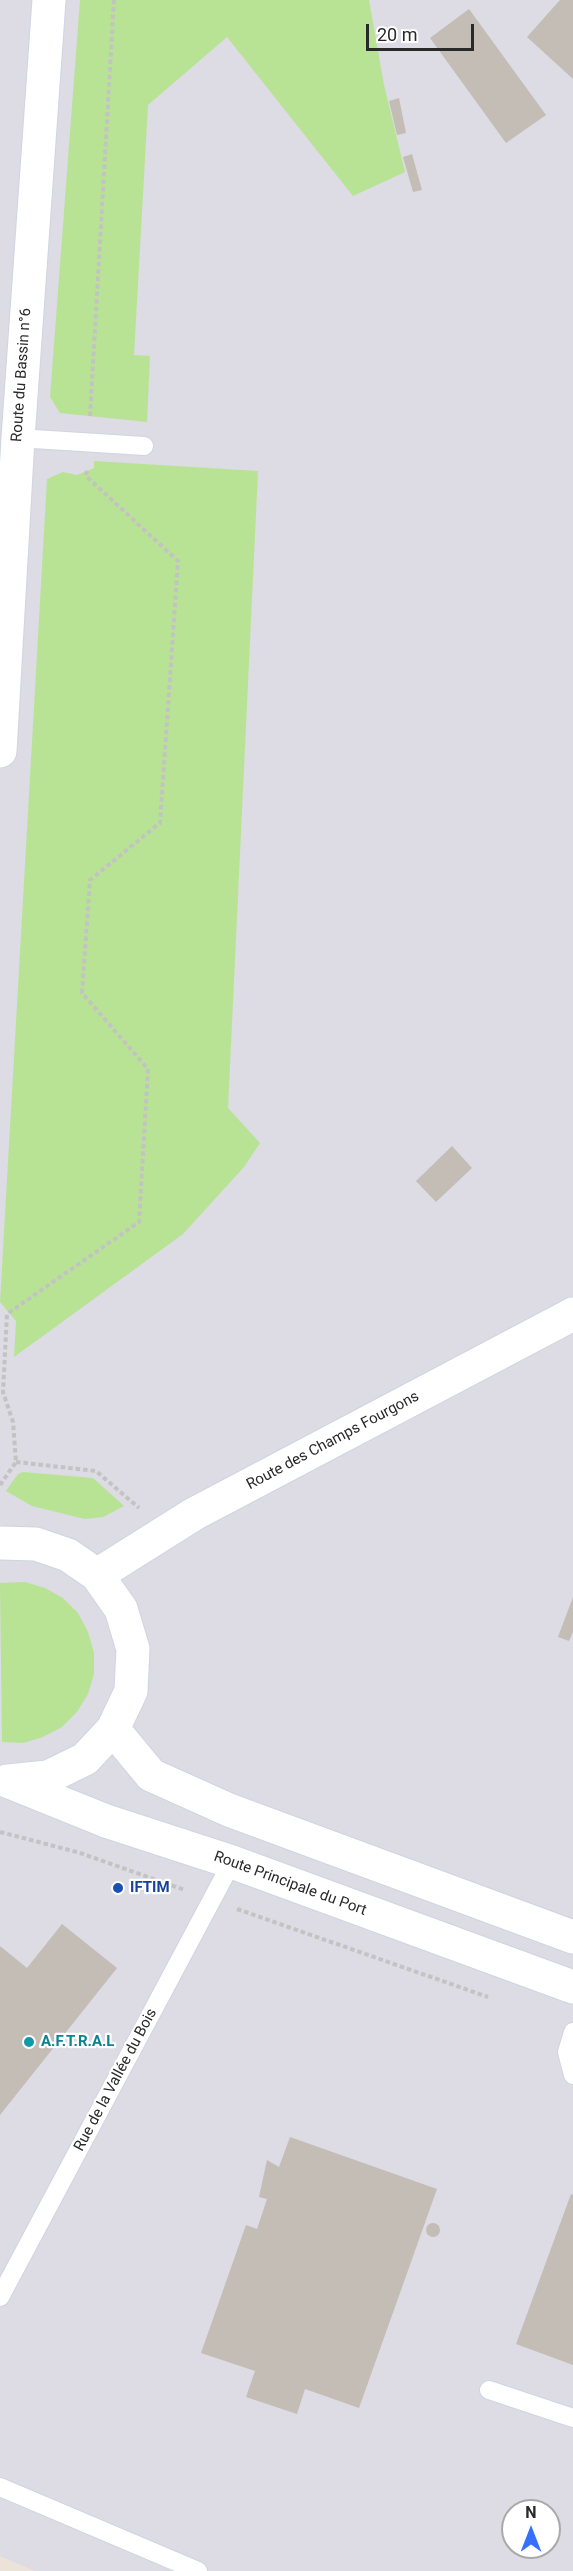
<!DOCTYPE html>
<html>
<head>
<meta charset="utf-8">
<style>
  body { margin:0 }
  #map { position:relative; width:573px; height:2571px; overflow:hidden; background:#ebe2da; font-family:Roboto,sans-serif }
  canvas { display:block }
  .north { position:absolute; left:501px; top:2499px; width:60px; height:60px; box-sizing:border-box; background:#fff; border:2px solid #a9a9a9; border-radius:50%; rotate:0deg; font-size:16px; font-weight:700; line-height:24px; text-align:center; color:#292929 }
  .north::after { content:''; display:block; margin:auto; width:21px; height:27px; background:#366ffc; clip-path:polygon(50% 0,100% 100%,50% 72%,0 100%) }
  .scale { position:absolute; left:366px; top:24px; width:108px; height:27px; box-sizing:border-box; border:3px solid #292929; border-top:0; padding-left:8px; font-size:18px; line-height:21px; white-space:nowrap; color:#292929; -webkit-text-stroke:4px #fff; paint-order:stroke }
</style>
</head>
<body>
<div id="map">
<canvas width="573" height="2571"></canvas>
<div class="north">N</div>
<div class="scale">20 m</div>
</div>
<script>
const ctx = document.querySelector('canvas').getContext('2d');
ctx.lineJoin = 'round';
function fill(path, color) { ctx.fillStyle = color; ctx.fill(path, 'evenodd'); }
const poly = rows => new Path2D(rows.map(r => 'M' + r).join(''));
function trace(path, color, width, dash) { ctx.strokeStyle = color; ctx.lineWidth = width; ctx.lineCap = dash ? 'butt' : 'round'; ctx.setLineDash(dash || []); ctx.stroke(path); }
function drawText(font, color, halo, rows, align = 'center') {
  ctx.font = font + ' Roboto,sans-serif'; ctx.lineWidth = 4.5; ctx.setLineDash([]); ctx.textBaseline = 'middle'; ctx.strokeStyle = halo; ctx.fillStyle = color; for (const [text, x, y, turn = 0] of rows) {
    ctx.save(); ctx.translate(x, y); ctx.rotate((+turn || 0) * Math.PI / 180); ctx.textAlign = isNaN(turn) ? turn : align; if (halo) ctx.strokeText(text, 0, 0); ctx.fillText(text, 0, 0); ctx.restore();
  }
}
fill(poly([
  [0,0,573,0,573,2571,35,2571,0,2556],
  [513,2511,549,2511,549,2547,513,2547]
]), '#dddbe3');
fill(poly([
  [80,0,369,0,384,85,405,172,353,196,227,37,148,105,134,355,150,356,147,422,60,413,50,397],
  [94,461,258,471,228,1108,260,1143,244,1167,183,1234,14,1357,16,1321,0,1302,47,479,63,472,77,475,94,468],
  [23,1472,93,1478,124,1506,103,1517,85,1519,32,1506,6,1491,18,1474],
  [25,1582,45,1588,63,1598,78,1613,88,1632,94,1653,94,1674,88,1694,77,1712,62,1727,43,1737,23,1743,2,1742,0,1583]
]), '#b8e395');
fill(poly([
  [560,0,573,0,573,79,527,37],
  [469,9,546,115,506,143,430,38],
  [399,98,406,133,397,135,389,101],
  [412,154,422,190,413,192,403,157],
  [452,1146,472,1168,436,1202,416,1181],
  [573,1597,573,1632,569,1641,558,1637],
  [62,1924,117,1968,0,2115,0,1946,27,1968],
  [290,2137,437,2189,359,2408,305,2389,297,2414,246,2397,255,2371,201,2353,246,2225,257,2229,267,2199,259,2197,267,2160,279,2167],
  [571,2194,573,2195,573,2365,516,2344],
  '426 2230a7 7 0 1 1 14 0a7 7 0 1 1-14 0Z'
]), '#c4bdb6');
const lane = poly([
  [18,438,144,446],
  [573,2032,567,2052,573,2075],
  [0,2297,232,1862],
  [489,2390,573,2418],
  [0,2487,198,2571]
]);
const street = poly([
  [0,751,18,438,49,0],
  [97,1575,194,1514,573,1314]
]);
const secondary = poly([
  [0,1543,36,1544,68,1555,97,1575,121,1609,133,1649,131,1691,113,1729,85,1759,48,1777,8,1781],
  [113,1729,151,1775,229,1810,573,1937],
  [7,1781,106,1821,232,1862,573,1987]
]);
trace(lane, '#cfd5e2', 20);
trace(street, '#cfd5e2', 35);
trace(secondary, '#cfd5e2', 35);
trace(poly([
  [90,416,114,0],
  [16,1462,96,1471,139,1508],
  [0,1485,16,1462,13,1422,3,1392,7,1314,139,1222,148,1069,82,993,90,880,160,823,178,561,86,476,87,468],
  [0,1832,77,1852,185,1890],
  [237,1909,488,1997]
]), '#c3c3c3', 4, [4.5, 3]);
trace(lane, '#fff', 18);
trace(street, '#fff', 33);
trace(secondary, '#fff', 33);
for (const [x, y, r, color] of [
  [118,1888,6,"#1a4fb4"],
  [29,2042,6,"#0f9aa8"]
]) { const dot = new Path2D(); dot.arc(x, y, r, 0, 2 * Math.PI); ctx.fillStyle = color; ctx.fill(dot); trace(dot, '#fff', 2); }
drawText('15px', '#292929', '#fff', [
  ["Route du Bassin n°6",22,375,-86],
  ["Route des Champs Fourgons",333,1441,-28],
  ["Route Principale du Port",290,1884,20],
  ["Rue de la Vallée du Bois",116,2080,-62]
]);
drawText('bold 15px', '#164399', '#fff', [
  ["IFTIM",130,1888]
], 'left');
drawText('bold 15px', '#0d838f', '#fff', [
  ["A.F.T.R.A.L",41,2042]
], 'left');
</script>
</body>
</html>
